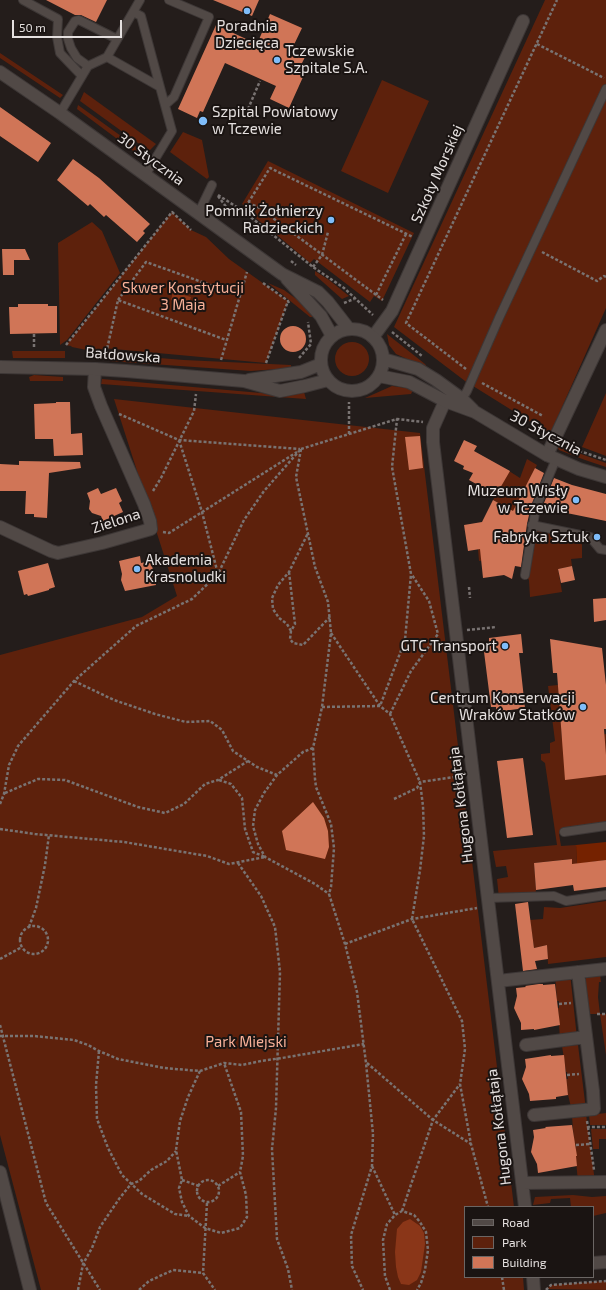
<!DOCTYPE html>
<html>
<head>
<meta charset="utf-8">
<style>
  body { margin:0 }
  #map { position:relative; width:606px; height:1290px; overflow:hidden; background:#241d1b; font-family:"Exo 2",sans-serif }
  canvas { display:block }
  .legend { position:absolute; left:464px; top:1206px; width:130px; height:72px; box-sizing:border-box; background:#1a1412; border:1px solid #6b6664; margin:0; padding:5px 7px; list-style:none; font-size:12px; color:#e5e0df }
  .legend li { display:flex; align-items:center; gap:8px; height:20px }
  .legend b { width:20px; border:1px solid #6b6664 }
  .scale { position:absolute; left:12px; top:20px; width:110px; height:18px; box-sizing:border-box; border:2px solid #e5e0df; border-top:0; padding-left:5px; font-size:12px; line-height:14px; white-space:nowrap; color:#e5e0df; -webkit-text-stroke:3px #1a1412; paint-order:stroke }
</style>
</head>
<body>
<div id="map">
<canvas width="606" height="1290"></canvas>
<ul class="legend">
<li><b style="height:5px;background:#514946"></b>Road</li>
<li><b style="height:11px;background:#5d210c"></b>Park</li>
<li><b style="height:11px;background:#d07557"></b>Building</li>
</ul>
<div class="scale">50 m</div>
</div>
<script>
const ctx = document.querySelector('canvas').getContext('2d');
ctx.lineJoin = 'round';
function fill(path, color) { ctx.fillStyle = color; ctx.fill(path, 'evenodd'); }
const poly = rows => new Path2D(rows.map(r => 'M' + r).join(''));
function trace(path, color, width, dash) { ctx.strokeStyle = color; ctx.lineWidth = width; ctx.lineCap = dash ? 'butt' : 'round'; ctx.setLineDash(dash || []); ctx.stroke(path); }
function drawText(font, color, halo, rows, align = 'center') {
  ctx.font = font + ' "Exo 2",sans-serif'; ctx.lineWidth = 4; ctx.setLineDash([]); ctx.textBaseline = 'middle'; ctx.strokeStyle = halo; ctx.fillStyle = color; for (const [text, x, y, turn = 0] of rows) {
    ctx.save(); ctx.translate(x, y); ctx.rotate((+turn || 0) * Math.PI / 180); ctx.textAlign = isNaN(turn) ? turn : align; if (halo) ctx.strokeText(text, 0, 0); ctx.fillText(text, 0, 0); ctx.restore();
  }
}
fill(poly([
  [545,0,606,0,606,308,550,434,465,381,394,327],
  [0,53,63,95,60,98,0,58],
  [382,80,429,101,388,193,341,171],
  [84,92,156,144,149,151,80,101],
  [78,105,146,154,140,156,77,109],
  [183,132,202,140,209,177,207,179,170,152],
  [268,161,414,233,382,301,374,296,370,302,314,259,310,263,271,230,249,213,251,211,242,204],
  [172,212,191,230,206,237,229,259,288,301,266,363,103,348,101,353,72,347,71,346,66,345],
  [92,222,102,231,120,273,67,340,60,345,58,243],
  [315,271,329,280,349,296,342,299,315,275],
  [268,283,284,290,303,304,313,317,310,317],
  [387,334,425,364,427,367,427,368,396,354,389,345],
  '335 359a17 17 0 1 1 34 0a17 17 0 1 1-34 0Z',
  [12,351,65,351,65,358,13,358],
  [110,354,184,360,291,365,291,368,251,371,109,361],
  [34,375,63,377,63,381,30,381,29,377],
  [102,379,284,395,297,394,304,392,306,399,101,384],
  [392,386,407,388,413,390,411,394,365,398],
  [606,393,606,456,582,447],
  [114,399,420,433,514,1207,465,1207,465,1277,523,1277,524,1290,41,1290,0,1135,0,655,142,617,177,596],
  [556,445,606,463,606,467,585,460,559,450],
  [527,459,537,465,516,505,506,557,479,561,478,549,493,547,508,508,493,500,496,495,509,471,520,478],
  [532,525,577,534,582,545,582,558,571,559,572,566,558,569,562,592,530,597,529,580,525,575],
  [558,685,562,740,606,734,606,826,564,832,559,834,561,846,576,845,577,864,572,864,571,859,534,863,536,890,535,896,499,898,497,879,508,877,506,866,496,867,493,851,557,845,545,763,541,760,541,754,550,753,550,743,555,741,548,686],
  [606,901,606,957,548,964,547,945,534,948,530,920,543,919,544,907,560,908],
  [570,973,577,1038,560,1040,558,1008,559,1008,559,1001,557,1001,555,974],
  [600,974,601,982,599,982,598,997,600,1014,606,1014,606,1055,600,1014,588,1014,584,981,588,975],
  [578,1045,586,1110,572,1111,568,1095,566,1079,568,1079,567,1072,566,1072,562,1046],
  [606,1113,606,1125,590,1125,589,1115],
  [586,1114,595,1182,578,1182,575,1150,576,1149,575,1142,574,1142,572,1116],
  [591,1129,606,1129,606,1139,599,1139,599,1149,593,1149],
  [573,1195,592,1197,606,1196,606,1213,593,1216,593,1207,571,1207,570,1198,551,1199,550,1203,533,1205,535,1197],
  [606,1281,606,1290,547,1289,551,1285]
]), '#5d210c');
fill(poly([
  [606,842,606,860,577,864,576,845]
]), '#752200');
fill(poly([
  [173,292,191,297,188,306,171,300],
  [410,1219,420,1226,424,1233,425,1244,421,1272,417,1280,409,1285,401,1284,398,1277,396,1267,395,1252,397,1229,403,1222]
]), '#8a3618');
fill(poly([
  [46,0,107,0,96,22,81,15,75,15],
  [213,0,259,0,252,16],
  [270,14,302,28,291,51,305,57,302,63,308,66,289,108,270,99,276,86,225,63,203,112,200,111,197,118,178,109,216,25,257,44],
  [0,107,51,143,38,162,0,136],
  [73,159,99,178,150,224,143,231,145,233,137,242,106,215,104,217,90,204,88,206,57,180],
  [2,249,25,249,30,260,14,260,14,275,3,275],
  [18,304,48,304,48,306,57,306,57,333,10,334,9,307,18,307],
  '280 339a13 13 0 1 1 26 0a13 13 0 1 1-26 0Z',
  [56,402,70,402,71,434,82,433,83,455,54,456,53,439,35,439,34,404,56,403],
  [420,436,423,468,409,470,405,437],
  [464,440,477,446,474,451,510,471,496,495,469,480,473,473,463,469,464,466,454,461],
  [19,461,80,462,81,468,49,473,47,518,34,517,34,514,25,514,26,491,0,491,0,464,19,465],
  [535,468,544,473,531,506,527,524,521,567,515,566,512,579,504,575,483,578,480,549,468,551,464,525,482,522,493,500,513,511],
  [554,478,572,485,606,494,606,521,542,508],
  [98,488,101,494,116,488,122,501,119,503,123,512,103,521,101,516,92,513,89,509,90,501,87,493],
  [140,556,141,563,151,561,156,585,125,591,121,580,122,574,119,561],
  [48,563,55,587,49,589,49,590,28,596,27,594,24,595,18,571],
  [572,566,575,580,561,583,558,569],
  [606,598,606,620,594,622,593,599],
  [521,634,523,653,519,653,525,708,496,712,496,707,491,707,483,644,489,643,489,638],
  [550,639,602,648,606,685,606,729,604,729,606,755,606,775,565,780,557,673,553,673],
  [523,758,533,835,507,838,497,761],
  [313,802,324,818,328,831,329,847,325,859,286,850,282,831],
  [572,859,572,864,606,860,606,887,574,891,573,885,536,890,534,863],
  [528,902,534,948,547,945,548,959,535,961,537,969,523,971,515,904],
  [539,984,543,984,543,985,555,984,560,1025,534,1030,534,1029,521,1030,521,1023,514,1008,517,996,516,988,526,987,525,986],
  [551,1055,551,1056,564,1055,568,1095,556,1097,556,1099,530,1101,529,1094,522,1079,526,1067,525,1059],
  [572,1125,577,1156,576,1156,577,1166,538,1173,537,1164,531,1152,534,1137,533,1130,546,1128,545,1127]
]), '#d07557');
const lane = poly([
  [23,0,58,19,57,37,60,53,82,76],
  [133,12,141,16,160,87],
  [107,57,160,87,172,131,146,174],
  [88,66,77,58,71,48,68,39,68,32,75,21,79,20,117,39],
  [165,105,174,97,209,17,169,0],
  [60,113,88,66,107,57,140,0],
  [199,212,212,185],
  [462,399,467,391,499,318,606,89],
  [532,525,590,537,600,549,606,550],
  [525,575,536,507,556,459],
  [564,832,606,826],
  [488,898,554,896,566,901,606,895]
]);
const street = poly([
  [373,337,392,311,523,21],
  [445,401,433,428,433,442,525,1207],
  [547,455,606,330],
  [0,527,51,551,58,553,102,543,151,529,150,521,144,504,101,406,94,387,95,369],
  [498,981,606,969],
  [526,1045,586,1037],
  [534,1115,594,1109,593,1091,578,972],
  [0,1172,30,1290],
  [522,1183,606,1182],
  [593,1263,606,1262],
  [533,1277,534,1290]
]);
const secondary = poly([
  [0,72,60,113,282,274,318,292,328,302,349,329],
  [287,279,321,316,332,336],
  '321 360a31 31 0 1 1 62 0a31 31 0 1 1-62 0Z',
  [383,359,418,369,436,380,462,399,473,410],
  [0,367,95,369,126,371,244,381,280,391,305,386,328,380],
  [379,376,409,382,445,401,475,412,547,455,579,469,606,477],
  [249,380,301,372,321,364]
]);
trace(lane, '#3d3736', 10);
trace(street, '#3d3736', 14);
trace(secondary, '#3d3736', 14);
trace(poly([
  [537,44,604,78],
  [248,109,260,81],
  [218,195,243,211,313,267,344,288,373,315],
  [218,196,230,212],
  [248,203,258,207,383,300],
  [243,211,270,168,413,237],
  [542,252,597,281,604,276,606,277],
  [291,261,296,265],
  [313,267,322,255,328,232],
  [263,283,288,301],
  [376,295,406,234],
  [118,300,146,262,241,296],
  [344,303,354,299],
  [392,332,422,356],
  [66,345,172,212,191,230],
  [34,347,34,333],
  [105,358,118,300,226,340],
  [299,358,311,344,308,322],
  [221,360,247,272],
  [266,363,288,301,289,303],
  [466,369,406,323,557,0],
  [482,383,543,416],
  [119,414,179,440,300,449],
  [349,434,349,402],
  [179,440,202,512,218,574],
  [565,446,606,460],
  [301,449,296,477,315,567,328,602,331,633,322,707,313,748,315,779,316,787,331,824,334,848,331,887,329,894,345,944,357,992,366,1063,373,1134,372,1166,351,1235,352,1266,363,1290],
  [301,449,397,419,423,422],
  [153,491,161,478,194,411,196,394],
  [163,532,169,533,297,452],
  [289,572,295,624,291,631,290,639,293,643,303,645,330,617],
  [469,587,470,598],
  [467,630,496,627],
  [291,631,287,624,279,618,273,609,272,598,278,585,289,572,308,533],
  [331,633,380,706,390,714,420,782,423,806,424,836,420,870,412,919,462,1021,465,1049,460,1084,471,1144,488,1207],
  [74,681,114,700,155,714,186,722,210,721,222,730,233,751,257,767,277,775],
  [322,707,380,706,405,640,411,574,392,467,397,419],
  [390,714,411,671,438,634,429,601,412,575],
  [313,748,303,752,277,775,264,793,255,810,253,826,258,844,265,857,315,884,329,894],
  [219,780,231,784,242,798,245,829,253,852,265,857],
  [5,793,38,779,65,780,138,807,165,813,184,804,205,784,218,780,248,761],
  [394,799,417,788,420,782,461,776],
  [0,804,4,794,9,765,18,746,74,681,136,626,192,599,218,574,244,520,264,491,300,450],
  [0,829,35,834,124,842,207,856,229,864,265,857],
  [238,863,261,896,275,927,280,972,276,1108,272,1149,277,1239,288,1269,292,1290],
  '20 940a14 14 0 1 1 28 0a14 14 0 1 1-28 0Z',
  [29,927,36,908,45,865,49,835],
  [345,944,412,919,477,908],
  [0,959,22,947],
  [559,1004,571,1003],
  [597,1014,606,1014],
  [0,1025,46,1203,100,1290],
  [0,1036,34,1036,74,1040,88,1045,99,1051,118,1059,164,1068,200,1071,224,1063,242,1065,261,1061,282,1058,364,1044],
  [99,1051,96,1085,97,1119,108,1148,122,1175,142,1194,175,1214,189,1216],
  [367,1063,433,1120,471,1144],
  [200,1071,188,1097,180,1121,176,1150,182,1180,179,1188,182,1202,189,1216,205,1228,221,1233,240,1228,247,1217,246,1195,240,1172,243,1156,241,1112,224,1063],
  [567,1075,579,1074],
  [587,1121,588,1127,606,1127],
  [588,1127,594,1170],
  [576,1145,590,1144],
  [372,1166,395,1215],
  '197 1191a11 11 0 1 1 22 0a11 11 0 1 1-22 0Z',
  [182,1180,199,1186],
  [218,1186,240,1172],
  [207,1203,203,1273,215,1290],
  [402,1211,433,1120,460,1084],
  [502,1277,504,1290],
  [78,1290,83,1264,92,1248,100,1227,119,1199,131,1184,139,1181,151,1170,167,1161,176,1151],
  [139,1290,149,1281,173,1270,203,1273],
  [390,1290,385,1276,383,1240,387,1224,395,1215,402,1211,414,1215,420,1222,426,1232,428,1250,425,1270,421,1283,417,1290],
  [546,1290,551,1285,606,1281]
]), '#797372', 2.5, [3, 2]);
trace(lane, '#514946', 8);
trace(street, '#514946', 12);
trace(secondary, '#514946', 12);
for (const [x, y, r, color] of [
  [247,11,4,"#7fbdfa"],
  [277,60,4,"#7fbdfa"],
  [203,121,5,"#7fbdfa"],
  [331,220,4,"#7fbdfa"],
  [576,500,4,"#7fbdfa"],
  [597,537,4,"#7fbdfa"],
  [137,569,4,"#7fbdfa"],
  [505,646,4,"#7fbdfa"],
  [583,707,4,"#7fbdfa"]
]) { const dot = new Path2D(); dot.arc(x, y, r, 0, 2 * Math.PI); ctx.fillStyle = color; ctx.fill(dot); trace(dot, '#1a1412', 1.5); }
drawText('15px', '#e5e0df', '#1a1412', [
  ["Poradnia",247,26,"center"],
  ["Dziecięca",247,43,"center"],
  ["Tczewskie",285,51,"left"],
  ["Szpitale S.A.",285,68,"left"],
  ["Szpital Powiatowy",212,112,"left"],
  ["w Tczewie",212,129,"left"],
  ["Pomnik Żołnierzy",323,211],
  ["Radzieckich",323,228],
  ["Muzeum Wisły",568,491],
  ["w Tczewie",568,508],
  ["Fabryka Sztuk",589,537],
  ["Akademia",145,560,"left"],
  ["Krasnoludki",145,577,"left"],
  ["GTC Transport",497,646],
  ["Centrum Konserwacji",575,698],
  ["Wraków Statków",575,715]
], 'right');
drawText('15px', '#e5e0df', '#1a1412', [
  ["30 Stycznia",151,159,36],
  ["Szkoły Morskiej",437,174,-66],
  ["Bałdowska",123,355,4],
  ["30 Stycznia",546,433,28],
  ["Zielona",116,521,-18],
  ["Hugona Kołłątaja",461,805,-97],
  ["Hugona Kołłątaja",499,1127,-97]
]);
drawText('15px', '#f8b098', '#1a1412', [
  ["Skwer Konstytucji",183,288],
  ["3 Maja",183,305],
  ["Park Miejski",246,1042]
]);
</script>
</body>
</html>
